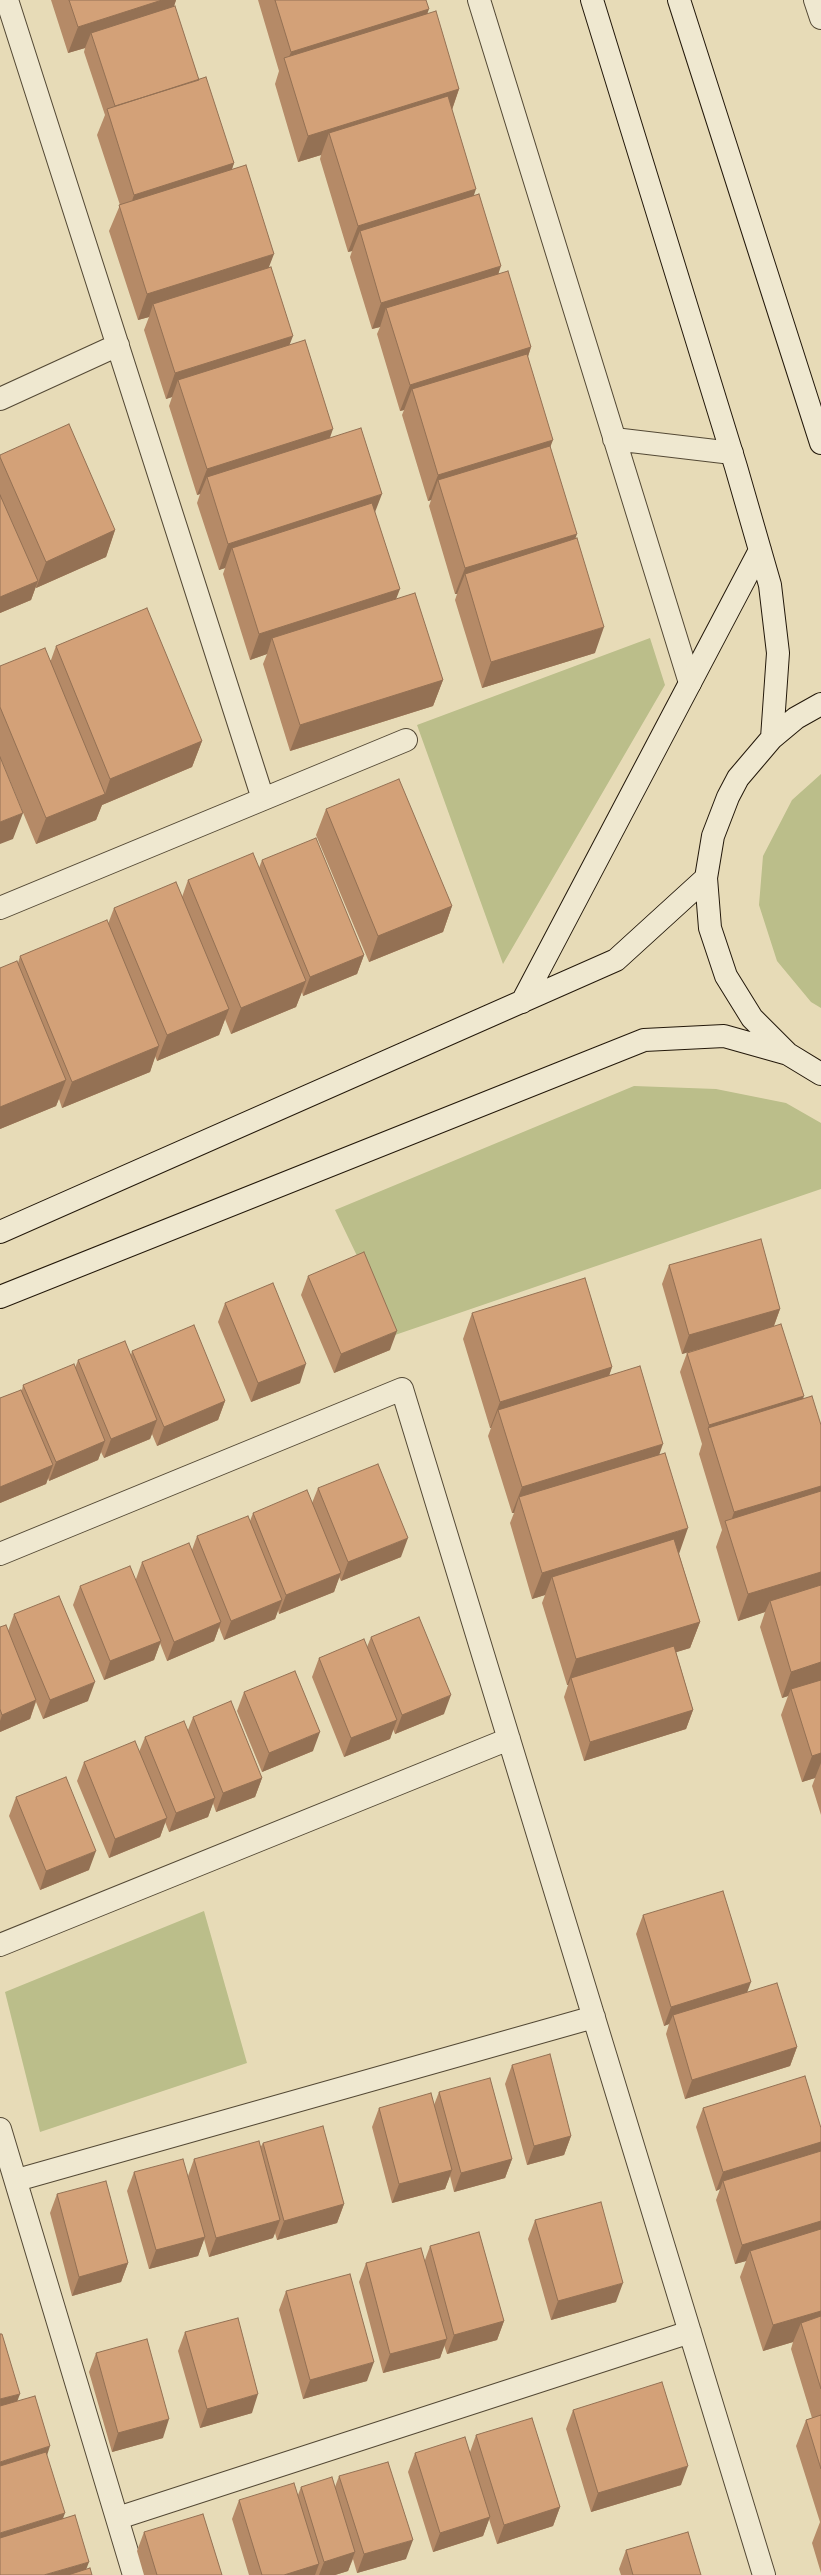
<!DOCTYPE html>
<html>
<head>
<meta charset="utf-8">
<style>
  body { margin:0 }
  canvas { display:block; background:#e7dbb7 }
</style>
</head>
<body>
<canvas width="821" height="2575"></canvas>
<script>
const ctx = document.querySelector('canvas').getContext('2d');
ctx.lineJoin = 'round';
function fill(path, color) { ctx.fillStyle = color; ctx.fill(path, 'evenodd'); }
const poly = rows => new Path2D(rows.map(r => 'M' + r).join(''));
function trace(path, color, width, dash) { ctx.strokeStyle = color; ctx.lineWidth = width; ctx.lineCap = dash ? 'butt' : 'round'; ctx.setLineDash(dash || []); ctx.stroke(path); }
fill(poly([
  [650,638,665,685,503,964,417,725],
  [821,774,821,1008,811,1002,777,961,759,905,763,856,792,800],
  [634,1086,716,1089,786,1103,821,1123,821,1189,395,1335,335,1210],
  [204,1911,247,2063,40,2132,5,1992]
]), '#bbbe8a');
const street = poly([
  [7,0,263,799],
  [479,0,690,683],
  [815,0,821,18],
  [0,399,118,345],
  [614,439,732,453],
  [0,908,406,740],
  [0,1554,402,1389,764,2575],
  [0,1945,509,1739],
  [0,2129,134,2575],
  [17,2180,594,2017],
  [118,2518,690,2332]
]);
const secondary = poly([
  [592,0,736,467,770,585,778,653,772,738],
  [679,0,821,443],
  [821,704,796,718,772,738,738,778,728,797,713,836,706,878,710,928,726,976,752,1018,788,1054,821,1074],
  [522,1002,760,550],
  [0,1232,616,960,706,878],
  [0,1297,644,1040,724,1036,788,1054]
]);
trace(street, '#544935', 24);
trace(secondary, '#23180a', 24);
trace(street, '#efe8d0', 22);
trace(secondary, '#efe8d0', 22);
fill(poly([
  [51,0,176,0,174,6,199,80,234,163,232,169,269,267,289,345,330,438,375,512,396,599,443,680,433,706,290,751,263,664,267,654,250,660,223,574,225,568,219,570,197,503,200,494,197,495,169,406,172,397,166,399,144,330,149,317,138,320,109,231,120,205,97,135,105,115,84,52,85,48,68,53],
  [258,0,426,0,427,14,459,89,452,110,474,195,499,274,531,347,528,357,550,447,575,539,595,653,482,688,455,600,457,594,455,594,429,506,431,500,428,501,402,415,404,410,400,411,377,334,380,327,372,329,350,257,352,251,348,252,320,159,321,155,298,162,275,84,279,71],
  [0,457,115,530,106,557,36,588,36,586,31,600,0,613],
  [56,646,202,741,192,767,102,805,96,820,36,844,0,757,0,666,51,660],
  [326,809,452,906,443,932,369,962,316,835],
  [262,860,364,955,357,974,303,996,302,992,296,1007,231,1034,225,1019,219,1035,157,1061,155,1056,150,1072,62,1108,59,1099,56,1106,0,1129,0,968,18,963,20,956,108,924,114,908,182,897,188,880,259,868],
  [669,1265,780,1309,774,1326,803,1399,821,1425,821,1815,812,1786,815,1778,802,1782,781,1715,788,1696,782,1698,760,1627,765,1612,738,1621,716,1547,722,1530,699,1454,702,1444,680,1372,687,1353,708,1346,682,1354,662,1284],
  [308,1276,390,1350,334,1373,301,1295],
  [225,1303,300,1383,251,1402,218,1322],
  [472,1313,612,1367,609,1376,659,1455,679,1554,700,1622,690,1648,676,1652,693,1710,686,1729,584,1761,564,1697,568,1685,567,1685,542,1603,545,1595,532,1599,510,1523,514,1513,512,1513,488,1436,491,1428,490,1428,463,1339],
  [132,1351,225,1401,218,1420,157,1446,152,1434,150,1439,104,1458,101,1452,98,1460,49,1481,48,1478,46,1484,0,1503,0,1398,22,1390,23,1385,75,1368,78,1360,131,1355],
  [318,1488,401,1557,341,1581,339,1577,334,1592,279,1614,278,1610,275,1619,224,1640,219,1627,214,1641,167,1661,160,1643,154,1660,104,1680,73,1605,80,1586,136,1579,142,1562,192,1550,197,1536,250,1521,253,1513,312,1503],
  [14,1614,88,1701,43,1719,36,1702,30,1719,0,1732,0,1627,8,1631],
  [371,1637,444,1714,395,1734,393,1729,390,1739,344,1757,312,1677,319,1658,367,1647],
  [244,1692,313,1751,262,1772,237,1711],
  [193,1717,262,1778,255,1797,216,1812,213,1803,208,1817,169,1832,165,1822,160,1837,109,1858,77,1781,84,1762,139,1752,145,1737,188,1730],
  [16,1797,89,1870,40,1890,9,1816],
  [643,1915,747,1992,797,2047,790,2066,685,2099,666,2034,669,2024,664,2026,636,1934],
  [512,2065,571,2136,564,2155,527,2165,505,2084],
  [439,2092,512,2159,505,2178,454,2192,450,2176,445,2189,392,2203,372,2127,379,2108,434,2105],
  [703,2108,821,2128,821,2573,812,2543,820,2522,796,2446,806,2420,812,2418,791,2349,793,2342,763,2351,740,2277,746,2261,735,2264,716,2200,720,2189,716,2191,696,2127],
  [263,2143,344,2204,337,2223,277,2240,275,2233,273,2238,209,2257,204,2239,198,2256,149,2269,127,2191,134,2172,188,2176,194,2159,260,2148],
  [57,2194,128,2263,121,2282,72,2296,50,2213],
  [535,2220,616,2302,551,2320,528,2239],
  [430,2246,504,2321,497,2340,447,2354,444,2345,440,2358,383,2373,359,2282,366,2263,425,2260],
  [286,2291,367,2381,303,2399,279,2310],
  [185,2332,252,2413,200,2428,178,2351],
  [96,2353,163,2438,112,2452,89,2372],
  [573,2410,681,2485,591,2512,566,2429],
  [476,2435,560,2507,553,2526,497,2544,489,2519,483,2536,433,2552,408,2472,415,2453,470,2452],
  [339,2476,406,2559,357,2573,353,2559,348,2571,335,2575,249,2575,232,2519,239,2500,298,2495,301,2487,335,2487],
  [144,2532,222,2575,144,2575,137,2551],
  [626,2550,701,2575,621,2575,619,2569]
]), '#b58a67');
fill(poly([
  [162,0,176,0,169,21,91,33,85,48,68,53,78,27],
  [429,9,420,35,286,64,291,52],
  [459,89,450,115,329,133,321,155,298,162,308,136],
  [234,163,225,189,125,221,134,195],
  [476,189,467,216,360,231,352,251,348,252,358,226],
  [274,254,264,280,153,304,149,317,138,320,147,294],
  [501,266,492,292,386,308,380,327,372,329,381,303],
  [293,336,283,362,178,380,172,397,166,399,175,373],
  [531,347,522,374,412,389,404,410,400,411,410,385],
  [333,429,324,455,207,477,200,494,197,495,207,469],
  [553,440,543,466,438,480,431,500,428,501,438,475],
  [382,494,372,520,232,548,225,568,219,570,228,544],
  [115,530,106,557,36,588,46,562],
  [577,534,568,560,465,574,457,594,455,594,465,568],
  [38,581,31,600,0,613,0,597],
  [400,589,390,615,272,638,267,654,250,660,259,634],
  [604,627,595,653,482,688,491,662],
  [443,680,433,706,290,751,300,725],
  [202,741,192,767,102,805,96,820,36,844,46,818,105,794,110,779],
  [23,813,13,839,0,844,0,822],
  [452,906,443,932,369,962,378,936],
  [364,955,357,974,303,996,310,977],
  [306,981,296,1007,231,1034,241,1008],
  [229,1009,219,1035,157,1061,167,1035],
  [159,1046,150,1072,62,1108,72,1082],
  [66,1080,56,1106,0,1129,0,1107],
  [780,1309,773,1328,682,1354,689,1335],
  [397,1331,390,1350,334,1373,341,1354],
  [306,1364,300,1383,251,1402,258,1383],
  [612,1367,603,1393,498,1410,491,1428,490,1428,500,1402],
  [804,1396,797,1415,708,1428,709,1425],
  [225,1401,218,1420,157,1446,164,1427],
  [157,1420,150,1439,104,1458,111,1439],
  [105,1441,98,1460,49,1481,56,1462],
  [663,1444,654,1470,519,1497,514,1513,512,1513,522,1487],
  [53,1465,46,1484,0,1503,0,1487],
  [821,1486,821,1509,728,1530,734,1512],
  [688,1528,679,1554,556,1592,552,1577,545,1595,532,1599,542,1573],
  [408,1538,401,1557,341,1581,348,1562],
  [821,1572,821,1595,770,1601,765,1612,738,1621,748,1594],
  [341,1573,334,1592,279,1614,286,1595],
  [282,1600,275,1619,224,1640,231,1621],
  [221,1622,214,1641,167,1661,174,1642],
  [700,1622,690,1648,573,1684,571,1678,568,1685,567,1685,576,1659],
  [161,1641,154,1660,104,1680,110,1661],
  [821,1662,821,1686,791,1689,788,1696,782,1698,791,1672],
  [95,1682,88,1701,43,1719,50,1700],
  [451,1695,444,1714,395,1734,402,1715],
  [36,1700,30,1719,0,1732,0,1721,2,1715],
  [693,1710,686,1729,584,1761,590,1742],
  [397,1720,390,1739,344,1757,351,1738],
  [320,1732,313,1751,262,1772,269,1753],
  [821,1753,821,1763,815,1778,802,1782,812,1756],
  [262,1778,255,1797,216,1812,223,1793],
  [215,1798,208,1817,169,1832,176,1813],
  [167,1818,160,1837,109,1858,115,1839],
  [96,1851,89,1870,40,1890,46,1871],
  [751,1982,744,2001,673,2015,669,2024,664,2026,671,2007],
  [797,2047,790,2066,685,2099,692,2080],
  [571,2136,564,2155,527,2165,534,2146],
  [821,2142,821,2151,723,2181,720,2189,716,2191,723,2172],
  [512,2159,505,2178,454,2192,461,2173],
  [452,2170,445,2189,392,2203,399,2184],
  [344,2204,337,2223,277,2240,284,2221],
  [280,2220,273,2238,209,2257,216,2238],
  [821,2221,821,2238,750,2251,746,2261,735,2264,742,2245],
  [205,2237,198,2256,149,2269,156,2250],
  [128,2263,121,2282,72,2296,79,2277],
  [623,2283,616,2302,551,2320,558,2301],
  [821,2311,821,2334,801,2323,793,2342,763,2351,773,2325],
  [504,2321,497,2340,447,2354,454,2335],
  [447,2339,440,2358,383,2373,390,2354],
  [374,2362,367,2381,303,2399,310,2380],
  [20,2394,13,2413,0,2416,0,2399],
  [258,2394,252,2413,200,2428,207,2409],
  [169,2419,163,2438,112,2452,118,2433],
  [50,2446,44,2465,0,2478,0,2462],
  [688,2466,681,2485,591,2512,598,2493],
  [560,2507,553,2526,497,2544,504,2525],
  [65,2513,58,2532,0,2550,0,2533],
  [490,2517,483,2536,433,2552,440,2533],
  [413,2540,406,2559,357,2573,364,2554],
  [355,2552,348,2571,335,2575,319,2575,324,2562],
  [89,2562,84,2575,44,2575],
  [319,2564,315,2575,284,2575]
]), '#947154');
const building = poly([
  [69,0,162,0,78,27,69,0],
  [275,0,426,0,429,9,291,52,275,0],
  [175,6,199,80,115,106,91,33,175,6],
  [436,11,459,89,308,136,284,58,436,11],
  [206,77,234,163,134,195,107,109,206,77],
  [448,96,476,189,358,226,329,133,448,96],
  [246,165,274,254,147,294,119,205,246,165],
  [479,194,501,266,381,303,360,231,479,194],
  [271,267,293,336,175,373,153,304,271,267],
  [508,271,531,347,410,385,386,308,508,271],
  [305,340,333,429,207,469,178,380,305,340],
  [527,354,553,440,438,475,412,389,527,354],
  [69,424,115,530,46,562,0,457,0,455,69,424],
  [361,428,382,494,228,544,207,477,361,428],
  [550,446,577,534,465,568,438,480,550,446],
  [0,495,38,581,0,597,0,495],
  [372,503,400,589,259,634,232,548,372,503],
  [577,538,604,627,491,662,465,574,577,538],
  [415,593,443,680,300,725,272,638,415,593],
  [147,608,202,741,110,779,56,646,147,608],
  [45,648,105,794,46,818,0,707,0,666,45,648],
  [0,757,23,813,0,822,0,757],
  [399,779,452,906,378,936,326,809,399,779],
  [316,838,364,955,310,977,262,860,316,838],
  [253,853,306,981,241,1008,188,880,253,853],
  [176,882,229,1009,167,1035,114,908,176,882],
  [107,920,159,1046,72,1082,20,956,107,920],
  [17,961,66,1080,0,1107,0,968,17,961],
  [761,1239,780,1309,689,1335,669,1265,761,1239],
  [364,1252,397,1331,341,1354,308,1276,364,1252],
  [585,1278,612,1367,500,1402,472,1313,585,1278],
  [273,1283,306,1364,258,1383,225,1303,273,1283],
  [781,1324,804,1396,709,1425,687,1353,781,1324],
  [194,1325,225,1401,164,1427,132,1351,194,1325],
  [125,1341,157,1420,111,1439,78,1360,125,1341],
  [74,1364,105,1441,56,1462,23,1385,74,1364],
  [640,1366,663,1444,522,1487,498,1410,640,1366],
  [21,1390,53,1465,0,1487,0,1398,21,1390],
  [812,1396,821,1425,821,1486,734,1512,708,1428,812,1396],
  [665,1453,688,1528,542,1573,519,1497,665,1453],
  [378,1464,408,1538,348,1562,318,1488,378,1464],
  [307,1490,341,1573,286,1595,253,1513,307,1490],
  [821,1491,821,1572,748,1594,725,1521,821,1491],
  [248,1516,282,1600,231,1621,197,1536,248,1516],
  [674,1539,700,1622,576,1659,552,1577,674,1539],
  [189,1543,221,1622,174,1642,142,1562,189,1543],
  [130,1566,161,1641,110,1661,80,1586,130,1566],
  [821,1585,821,1662,791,1672,770,1601,821,1585],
  [59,1596,95,1682,50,1700,14,1614,59,1596],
  [419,1617,451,1695,402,1715,371,1637,419,1617],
  [6,1625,36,1700,2,1715,0,1709,0,1627,6,1625],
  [364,1639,397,1720,351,1738,319,1658,364,1639],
  [674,1646,693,1710,590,1742,571,1678,674,1646],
  [295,1671,320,1732,269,1753,244,1692,295,1671],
  [821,1680,821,1753,812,1756,791,1689,821,1680],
  [231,1701,262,1778,223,1793,193,1717,231,1701],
  [184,1721,215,1798,176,1813,145,1737,184,1721],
  [135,1741,167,1818,115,1839,84,1762,135,1741],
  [66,1777,96,1851,46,1871,16,1797,66,1777],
  [723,1891,751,1982,671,2007,643,1915,723,1891],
  [777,1983,797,2047,692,2080,673,2015,777,1983],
  [550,2054,571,2136,534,2146,512,2065,550,2054],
  [805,2076,821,2128,821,2142,723,2172,703,2108,805,2076],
  [490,2078,512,2159,461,2173,439,2092,490,2078],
  [431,2093,452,2170,399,2184,379,2108,431,2093],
  [323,2126,344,2204,284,2221,263,2143,323,2126],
  [259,2141,280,2220,216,2238,194,2159,259,2141],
  [821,2151,821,2221,742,2245,723,2181,821,2151],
  [183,2159,205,2237,156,2250,134,2172,183,2159],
  [106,2181,128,2263,79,2277,57,2194,106,2181],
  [601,2202,623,2283,558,2301,535,2220,601,2202],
  [821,2229,821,2311,773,2325,750,2251,821,2229],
  [479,2232,504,2321,454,2335,430,2246,479,2232],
  [421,2248,447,2339,390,2354,366,2263,421,2248],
  [350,2274,374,2362,310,2380,286,2291,350,2274],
  [821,2316,821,2389,801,2323,821,2316],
  [238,2318,258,2394,207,2409,185,2332,238,2318],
  [0,2334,2,2334,20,2394,0,2399,0,2334],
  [147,2339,169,2419,118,2433,96,2353,147,2339],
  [662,2382,688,2466,598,2493,573,2410,662,2382],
  [35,2396,50,2446,0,2462,0,2406,35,2396],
  [821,2415,821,2469,806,2420,821,2415],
  [532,2418,560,2507,504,2525,476,2435,532,2418],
  [465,2437,490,2517,440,2533,415,2453,465,2437],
  [46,2452,65,2513,0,2533,0,2466,46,2452],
  [388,2462,413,2540,364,2554,339,2476,388,2462],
  [332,2477,355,2552,324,2562,301,2487,332,2477],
  [294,2483,319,2564,284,2575,262,2575,239,2500,294,2483],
  [203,2514,222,2575,157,2575,144,2532,203,2514],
  [75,2515,89,2562,44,2575,0,2575,0,2538,75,2515],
  [688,2532,701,2575,633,2575,626,2550,688,2532],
  [90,2568,92,2575,68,2575,90,2568]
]);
fill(building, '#d3a178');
trace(building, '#947154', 1);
</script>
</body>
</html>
